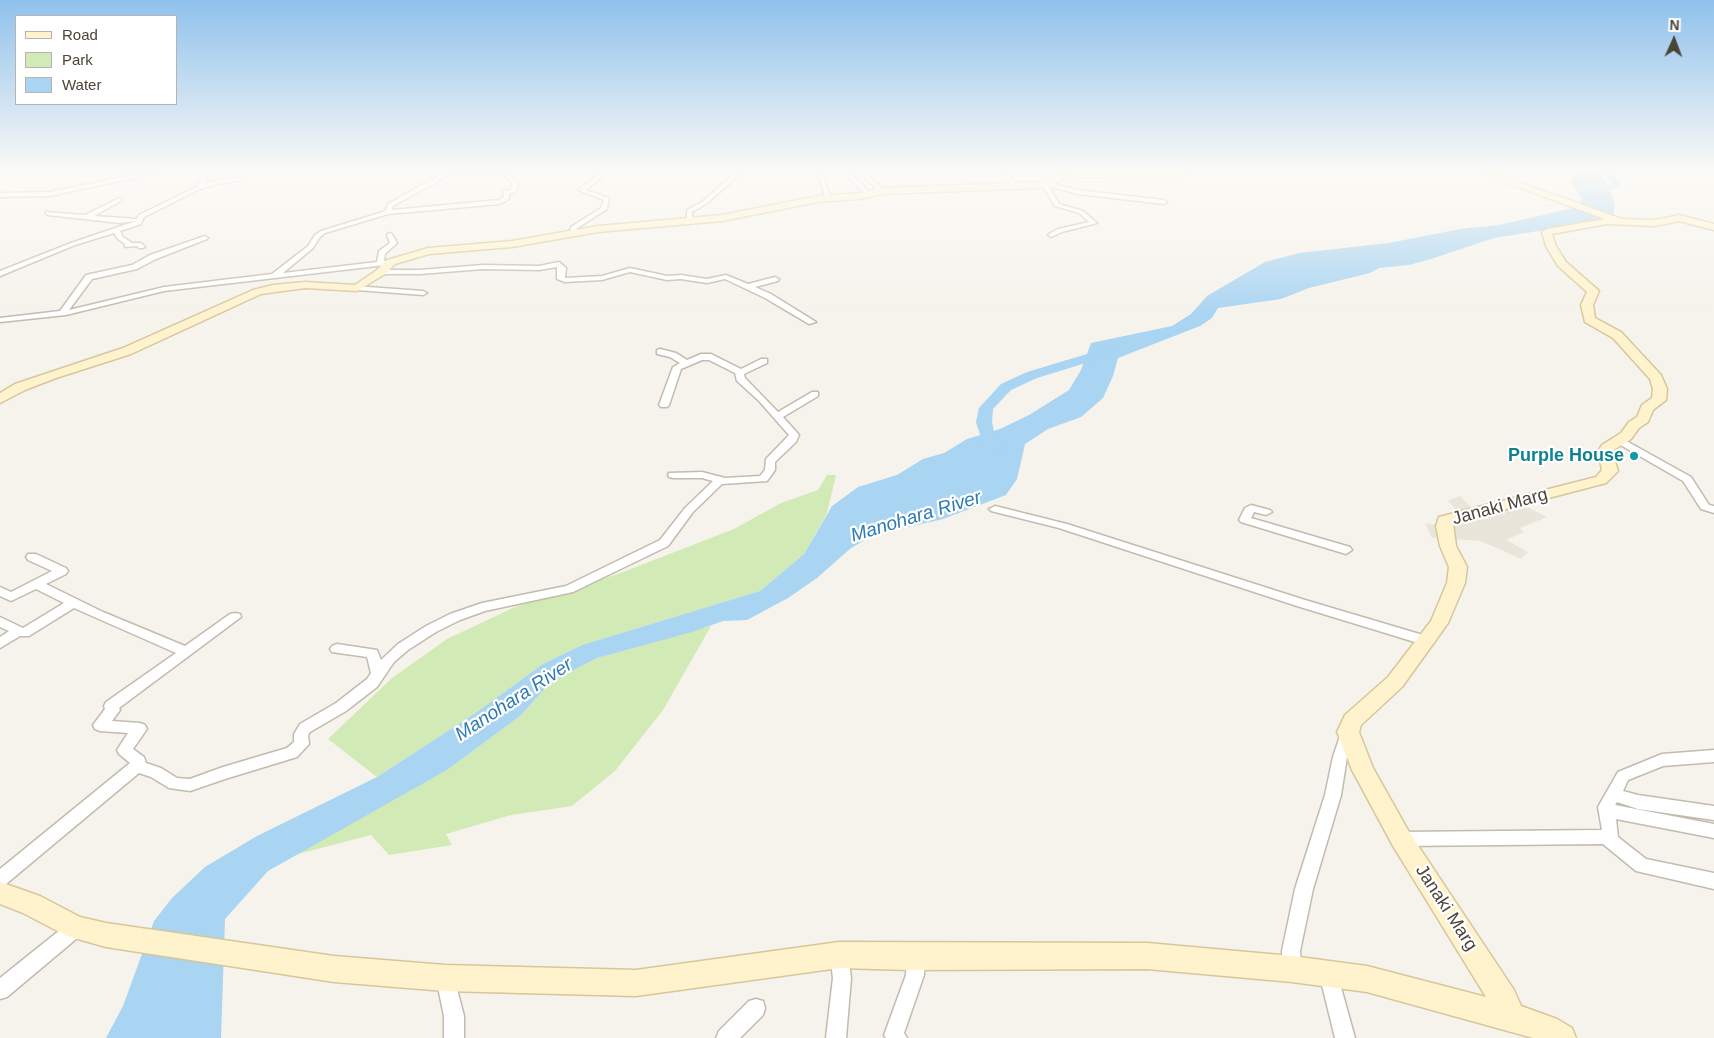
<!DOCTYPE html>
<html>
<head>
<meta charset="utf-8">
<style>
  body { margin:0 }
  #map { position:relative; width:1714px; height:1038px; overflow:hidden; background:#f6f3ec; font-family:Helvetica,sans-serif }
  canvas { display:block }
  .legend { position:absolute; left:15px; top:15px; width:162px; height:90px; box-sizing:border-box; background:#fff; border:1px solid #b7b4b0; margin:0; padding:6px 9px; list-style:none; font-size:15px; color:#4b4439 }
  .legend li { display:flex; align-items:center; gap:10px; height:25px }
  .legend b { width:25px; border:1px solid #b7b4b0 }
  .north { position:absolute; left:1649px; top:15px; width:50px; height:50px; -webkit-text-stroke:4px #fff; paint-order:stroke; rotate:2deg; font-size:14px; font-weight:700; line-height:20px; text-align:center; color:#4b4439 }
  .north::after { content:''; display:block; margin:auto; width:18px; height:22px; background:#4b4439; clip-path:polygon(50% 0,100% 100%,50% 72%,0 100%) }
</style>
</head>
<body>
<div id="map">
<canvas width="1714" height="1038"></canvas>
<ul class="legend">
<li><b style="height:6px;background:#fff3cd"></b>Road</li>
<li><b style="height:14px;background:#d2eab5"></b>Park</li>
<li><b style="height:14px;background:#a9d4f2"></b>Water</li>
</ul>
<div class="north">N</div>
</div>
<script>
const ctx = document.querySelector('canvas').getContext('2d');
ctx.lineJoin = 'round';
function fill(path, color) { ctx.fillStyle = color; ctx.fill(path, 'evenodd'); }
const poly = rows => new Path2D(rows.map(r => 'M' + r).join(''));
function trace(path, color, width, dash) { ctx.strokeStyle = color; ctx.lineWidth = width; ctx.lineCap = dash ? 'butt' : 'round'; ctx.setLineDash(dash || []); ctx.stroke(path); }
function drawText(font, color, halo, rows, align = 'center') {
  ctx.font = font + ' Helvetica,sans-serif'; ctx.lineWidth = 4.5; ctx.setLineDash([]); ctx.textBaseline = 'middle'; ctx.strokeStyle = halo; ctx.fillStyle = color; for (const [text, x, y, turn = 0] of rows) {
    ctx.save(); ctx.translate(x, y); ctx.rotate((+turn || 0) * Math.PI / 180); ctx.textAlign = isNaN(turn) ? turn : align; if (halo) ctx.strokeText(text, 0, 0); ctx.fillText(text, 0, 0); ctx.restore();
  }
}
fill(poly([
  [1460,496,1475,511,1512,505,1527,507,1547,517,1520,528,1524,532,1506,540,1528,552,1521,559,1481,541,1432,538,1425,523,1444,526,1460,514,1448,501]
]), '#eae5da');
fill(poly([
  [827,475,836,475,827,513,804,554,760,591,582,645,543,664,474,714,377,777,328,739,392,678,447,639,515,607,618,574,734,529,781,503,818,490],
  [711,626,663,710,615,771,572,806,511,815,446,834,452,845,389,855,371,835,294,855,447,770,520,716,552,681,597,658]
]), '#d2eab5');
fill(poly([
  [1576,170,1600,170,1615,203,1614,213,1608,217,1583,224,1494,238,1431,259,1409,265,1379,268,1370,273,1309,288,1281,299,1218,308,1212,318,1200,326,1118,358,1113,376,1103,398,1081,417,1048,429,1025,444,1017,479,1006,495,943,519,874,535,851,548,817,578,788,598,747,620,723,621,692,632,597,658,552,681,520,716,447,770,268,871,225,919,221,1038,106,1038,123,1006,154,921,172,898,205,867,257,836,377,777,474,714,543,664,582,645,760,591,804,554,832,506,858,487,897,475,923,459,944,453,967,439,1000,429,1029,415,1069,390,1081,370,1091,343,1172,326,1191,314,1207,296,1265,262,1299,253,1389,243,1460,229,1499,225,1573,208,1580,203,1582,198,1571,183]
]), '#a9d4f2');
fill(poly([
  [1599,170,1609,170,1622,183,1590,204,1584,204,1584,200,1611,183,1599,170],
  [1107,348,1112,349,1114,352,1112,355,1037,378,1011,390,993,409,992,422,995,437,1007,451,1005,454,993,454,982,441,976,422,979,408,1001,384,1027,372,1107,348]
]), '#a9d4f2');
const street = poly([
  [108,170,116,170,113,172,108,170],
  [157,170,170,170,50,196,0,197,0,193,50,192,157,170],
  [203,170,210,170,206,174,207,181,205,184,217,180,244,177,247,179,218,184,200,189,144,217,141,224,120,231,123,237,132,243,141,243,145,247,143,248,139,248,137,246,125,247,125,244,118,239,114,233,75,245,0,276,0,271,71,243,136,221,120,223,48,215,46,214,46,212,85,215,119,198,122,200,121,201,94,216,137,219,139,215,196,187,201,181,200,174,203,170],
  [448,170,500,171,503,173,500,175,451,174,393,206,392,210,499,200,504,197,503,191,510,190,512,187,512,184,504,175,507,173,517,183,518,187,514,193,509,194,509,199,500,204,388,214,325,233,320,237,313,248,283,273,377,262,379,251,390,243,387,235,390,233,392,234,397,243,385,254,384,261,394,260,394,264,164,291,66,315,0,322,0,318,60,311,86,275,132,265,150,255,205,236,208,238,207,239,156,259,137,269,92,279,69,310,164,287,272,274,308,246,315,235,321,231,383,212,386,210,388,204,448,170],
  [604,170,611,170,586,190,609,198,607,209,576,229,574,235,570,235,571,227,601,208,604,200,578,190,604,170],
  [744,170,753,170,738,176,706,204,692,212,692,221,687,222,687,210,702,202,734,174,744,170],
  [844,170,850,170,852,174,871,194,871,196,867,196,847,176,844,170],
  [864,170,870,170,867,175,884,190,884,192,880,192,862,176,864,170],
  [999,170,1005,170,1018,187,1017,188,1013,188,999,170],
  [817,173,822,174,831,199,826,198,817,173],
  [1047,182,1078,190,1164,200,1167,202,1164,204,1078,194,1049,186,1059,204,1083,211,1097,223,1062,232,1051,237,1048,235,1049,234,1058,229,1089,222,1079,213,1055,206,1042,185,1047,182],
  [559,262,566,268,565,278,602,276,630,268,667,276,681,275,707,279,726,275,748,284,775,277,779,279,778,281,755,287,771,294,816,322,809,324,765,298,725,279,707,283,681,279,667,280,630,272,602,280,565,282,557,279,557,267,539,270,483,269,420,274,381,274,377,272,381,270,420,270,483,265,539,266,559,262],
  [354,286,423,291,427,293,423,295,357,290,353,288,354,286],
  [660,349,676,353,687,360,701,354,711,354,741,369,761,359,767,359,767,363,744,374,745,378,778,412,812,392,818,392,818,396,783,417,799,435,796,442,775,462,775,470,767,481,722,484,693,512,668,546,573,592,485,611,460,620,436,632,408,650,394,662,377,687,346,711,310,732,308,735,309,744,297,757,225,779,190,791,169,788,151,777,139,773,6,884,0,887,0,869,130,763,119,754,117,750,128,733,100,731,95,729,93,725,105,709,104,706,106,702,176,653,74,608,29,636,20,636,0,648,0,637,9,631,0,627,0,617,23,628,64,603,36,589,11,601,0,596,0,587,11,592,52,571,28,560,26,557,28,554,36,554,66,568,68,571,66,574,46,584,103,612,185,646,230,614,235,613,240,614,241,617,119,708,120,710,112,721,140,723,145,725,147,729,133,749,144,757,146,763,161,768,177,778,190,779,223,767,287,748,294,742,294,734,300,724,336,703,367,679,371,673,367,657,332,652,330,649,332,646,337,644,377,650,381,660,398,644,426,626,450,614,482,603,566,586,660,540,685,508,713,481,702,478,673,478,669,477,668,475,669,473,702,472,725,478,760,476,765,470,766,459,789,435,759,401,737,381,735,373,709,360,702,360,681,369,669,405,667,407,661,407,659,405,673,367,680,363,670,357,657,354,657,350,660,349],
  [1621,438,1691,477,1709,505,1714,506,1714,513,1701,509,1683,481,1617,443,1616,441,1621,438],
  [1251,505,1270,510,1272,512,1266,515,1254,512,1251,518,1350,547,1352,550,1346,554,1241,522,1239,520,1245,508,1251,505],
  [995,506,1067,524,1305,600,1433,638,1435,641,1433,644,1428,646,1297,606,1059,528,991,511,989,509,995,506],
  [1348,727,1353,729,1355,733,1347,757,1341,795,1313,889,1300,951,1301,969,1298,975,1292,978,1286,975,1283,969,1282,951,1295,889,1325,795,1333,757,1341,733,1343,729,1348,727],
  [1714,750,1714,762,1663,766,1628,780,1623,791,1638,795,1714,806,1714,820,1638,809,1617,802,1615,805,1714,824,1714,838,1616,819,1618,837,1646,859,1714,873,1714,889,1636,871,1603,844,1401,846,1395,844,1393,839,1395,834,1401,832,1602,830,1598,807,1618,772,1662,754,1714,750],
  [76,920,82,922,85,928,82,934,7,997,0,999,0,978,70,922,76,920],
  [839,946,845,949,848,955,851,978,846,1038,826,1038,833,978,830,955,833,949,839,946],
  [916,948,922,951,925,957,924,975,904,1033,907,1038,886,1038,884,1035,906,975,907,957,910,951,916,948],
  [1328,964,1334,967,1337,973,1355,1038,1335,1038,1319,973,1322,967,1328,964],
  [445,969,452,972,454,978,464,1016,464,1038,444,1038,444,1016,436,978,438,972,445,969],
  [756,999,763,1001,765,1008,763,1015,740,1038,716,1038,719,1031,749,1001,756,999]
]);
const secondary = poly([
  [1183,170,1194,170,1181,178,1081,177,1067,178,1041,188,882,194,860,199,818,202,722,221,598,232,512,247,429,254,395,264,385,274,357,291,305,288,261,294,131,354,56,378,25,390,0,403,0,393,15,384,123,348,253,290,273,285,305,282,355,285,377,270,387,260,428,248,512,241,598,226,722,215,818,196,860,193,882,188,1040,182,1062,174,1081,171,1179,172,1183,170],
  [1472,170,1485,170,1622,219,1655,220,1679,215,1714,224,1714,230,1679,221,1655,226,1607,224,1552,234,1556,246,1566,262,1599,291,1593,305,1595,318,1621,332,1661,375,1667,389,1666,400,1653,410,1648,422,1639,428,1631,439,1612,451,1618,471,1606,483,1453,523,1456,546,1467,567,1465,583,1448,623,1402,687,1361,725,1359,732,1373,768,1409,832,1514,990,1521,1006,1557,1019,1572,1028,1576,1038,1533,1038,1367,992,1292,982,1147,969,909,970,839,968,636,996,445,991,334,982,106,947,67,936,23,913,0,904,0,882,40,896,80,917,106,923,334,956,445,965,636,970,839,942,1147,943,1292,956,1367,966,1486,997,1393,846,1352,770,1337,732,1345,715,1388,677,1431,621,1447,583,1449,567,1440,546,1436,526,1439,517,1596,477,1602,470,1598,451,1602,445,1621,433,1629,422,1637,417,1642,405,1652,398,1653,389,1650,379,1613,338,1585,322,1581,305,1587,292,1558,266,1546,246,1542,232,1547,229,1605,219,1472,170]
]);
trace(street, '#c2bbae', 3);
trace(secondary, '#d6c79b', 3);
fill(street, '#fff');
fill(secondary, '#fff3cd');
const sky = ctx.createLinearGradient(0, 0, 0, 316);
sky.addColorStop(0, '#8fc1ec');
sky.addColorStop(0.54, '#fbfaf6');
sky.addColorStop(1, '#fbfaf600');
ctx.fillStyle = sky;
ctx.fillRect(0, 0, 1714, 316);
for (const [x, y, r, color] of [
  [1634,456,5,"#0f9aa8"]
]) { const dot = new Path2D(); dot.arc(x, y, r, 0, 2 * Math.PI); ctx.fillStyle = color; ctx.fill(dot); trace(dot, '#fff', 2); }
drawText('bold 18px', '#0d838f', '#fff', [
  ["Purple House",1624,456]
], 'right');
drawText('18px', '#4b4439', '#fff', [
  ["Janaki Marg",1500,507,-15],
  ["Janaki Marg",1446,908,57]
]);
drawText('italic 19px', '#2e7ab2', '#fff', [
  ["Manohara River",916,517,-17],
  ["Manohara River",514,700,-33]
]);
</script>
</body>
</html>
